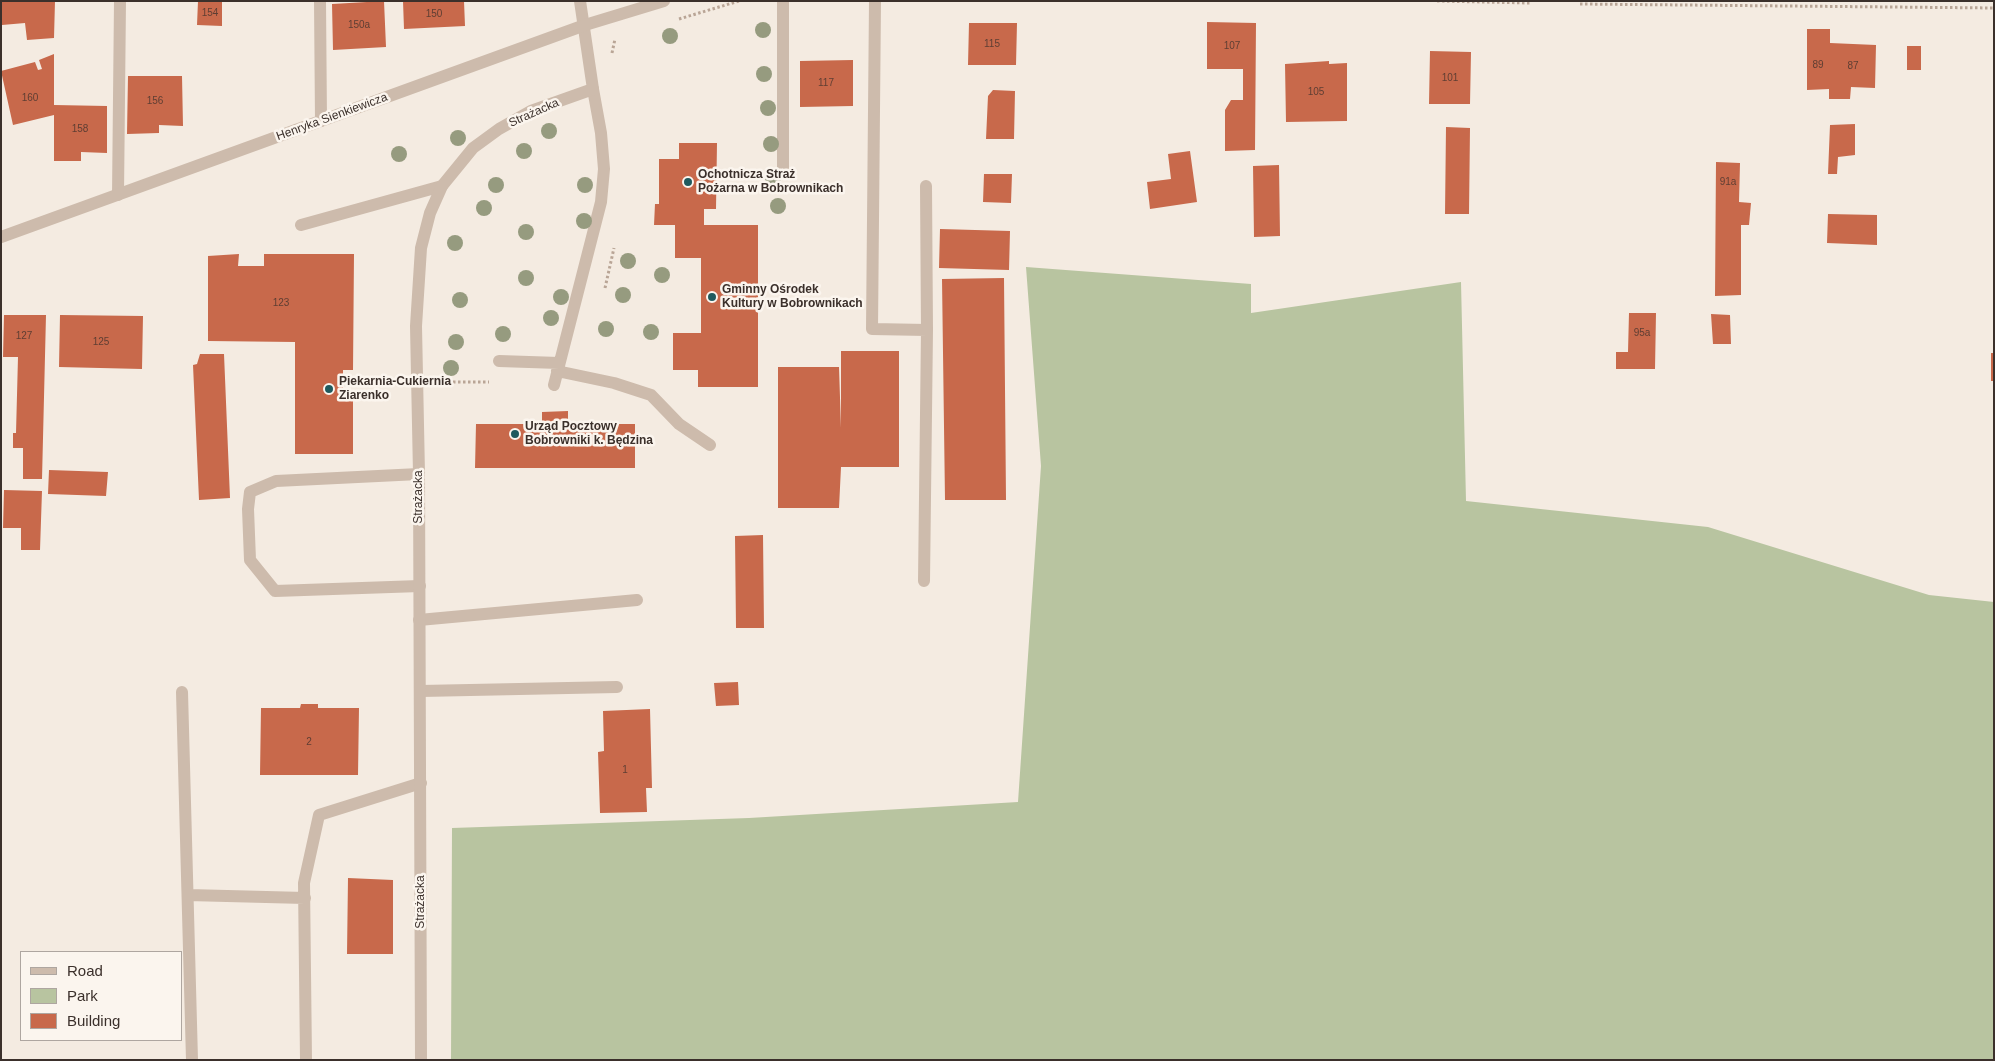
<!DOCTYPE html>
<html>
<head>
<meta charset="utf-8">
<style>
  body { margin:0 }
  #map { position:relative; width:1995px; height:1061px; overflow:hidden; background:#f4ebe1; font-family:Arial,sans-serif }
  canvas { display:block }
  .frame { position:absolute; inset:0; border:2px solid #3b302b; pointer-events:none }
  .legend { position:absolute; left:20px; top:951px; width:162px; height:90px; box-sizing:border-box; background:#fbf5ee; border:1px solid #aea6a0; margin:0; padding:6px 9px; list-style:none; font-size:15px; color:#3b302b }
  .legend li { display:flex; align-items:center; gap:10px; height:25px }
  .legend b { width:25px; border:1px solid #aea6a0 }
</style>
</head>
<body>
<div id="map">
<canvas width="1995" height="1061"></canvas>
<div class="frame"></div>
<ul class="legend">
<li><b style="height:6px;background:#cdbbac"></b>Road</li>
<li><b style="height:14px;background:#b8c4a0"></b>Park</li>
<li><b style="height:14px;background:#c8694b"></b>Building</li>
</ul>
</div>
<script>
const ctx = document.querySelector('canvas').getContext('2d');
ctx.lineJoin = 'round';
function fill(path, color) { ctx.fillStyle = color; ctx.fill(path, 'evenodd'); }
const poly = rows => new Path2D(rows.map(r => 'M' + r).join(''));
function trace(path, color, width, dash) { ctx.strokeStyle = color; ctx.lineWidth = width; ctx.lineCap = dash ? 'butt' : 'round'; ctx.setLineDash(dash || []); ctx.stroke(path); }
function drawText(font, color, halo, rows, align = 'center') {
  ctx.font = font + ' Arial,sans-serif'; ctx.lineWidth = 5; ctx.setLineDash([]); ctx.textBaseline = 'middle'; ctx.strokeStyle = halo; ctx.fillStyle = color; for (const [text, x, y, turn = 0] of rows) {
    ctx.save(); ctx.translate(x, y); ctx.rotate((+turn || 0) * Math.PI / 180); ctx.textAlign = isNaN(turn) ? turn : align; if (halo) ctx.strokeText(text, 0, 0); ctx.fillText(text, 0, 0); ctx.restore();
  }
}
fill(poly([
  [1026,267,1251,284,1251,313,1461,282,1466,501,1708,527,1929,595,1994,602,1994,1060,451,1060,452,828,749,818,1018,802,1041,466]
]), '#b8c4a0');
fill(poly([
  [2,1,55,1,54,38,27,40,25,23,2,25],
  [198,1,222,1,222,26,197,25],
  [384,1,386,47,333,50,332,4],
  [403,1,464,1,465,26,404,29],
  [1207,22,1256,23,1255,150,1225,151,1225,110,1231,100,1243,100,1243,69,1207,69],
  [969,23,1017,23,1016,65,968,65],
  [1807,29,1830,29,1830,43,1876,45,1875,88,1851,87,1850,99,1829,99,1829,89,1807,90],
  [1907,46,1921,46,1921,70,1907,70],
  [1430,51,1471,52,1470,104,1429,104],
  [54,54,54,105,107,106,107,153,81,152,81,161,54,161,54,115,13,125,1,71,35,62,38,70,42,69,39,60],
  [853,60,853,106,800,107,800,61],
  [1329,61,1329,64,1347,63,1347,121,1286,122,1285,64],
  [128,76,182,76,183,126,159,125,159,133,127,134],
  [993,90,1015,91,1014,139,986,139,988,96],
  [1855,124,1855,155,1838,157,1837,174,1828,174,1830,125],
  [1446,127,1470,128,1469,214,1445,214],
  [679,143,717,143,716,209,704,209,704,225,758,225,758,387,698,387,698,370,673,370,673,333,701,333,701,258,675,258,675,225,654,225,655,204,659,204,659,159,679,159],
  [1190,151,1197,202,1150,209,1147,182,1171,179,1168,154],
  [1716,162,1740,163,1739,202,1751,203,1749,225,1741,225,1741,295,1715,296],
  [1279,165,1280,236,1254,237,1253,166],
  [984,174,1012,174,1011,203,983,202],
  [1828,214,1877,215,1877,245,1827,243],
  [940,229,1010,231,1009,270,939,268],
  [239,254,238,266,264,266,264,254,354,254,353,370,343,370,343,397,353,398,353,454,295,454,295,342,208,341,208,256],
  [1004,278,1006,500,945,500,942,279],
  [1629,313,1656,313,1655,369,1616,369,1616,352,1628,352],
  [1711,314,1730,315,1731,344,1713,344],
  [4,315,46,315,42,479,23,479,23,448,13,448,13,433,16,433,18,357,3,357],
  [60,315,143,316,142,369,59,367],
  [841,351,899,351,899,467,841,467,839,508,778,508,778,367,839,367,841,428],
  [1991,353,1994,353,1994,381,1991,381],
  [200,354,224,354,230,498,199,500,193,365,197,364],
  [568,411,568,424,635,424,635,468,475,468,476,424,542,424,542,412],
  [49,470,108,472,106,496,48,494],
  [4,490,42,491,40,550,21,550,21,528,3,528],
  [763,535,764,628,736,628,735,536],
  [738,682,739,705,716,706,714,683],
  [301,704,318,704,318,708,359,708,358,775,260,775,261,708,300,708],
  [650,709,652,788,646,788,647,812,600,813,598,752,604,751,603,711],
  [348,878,393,880,393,954,347,954]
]), '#c8694b');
trace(poly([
  [1437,1,1530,3],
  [1580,4,1994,8],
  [679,19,739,1],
  [612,53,615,39],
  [605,288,614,248],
  [438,382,489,382]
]), '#b9a596', 3, [2.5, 2.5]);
trace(poly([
  [320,1,321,121],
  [783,1,783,172],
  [875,1,872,329,927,330,924,581],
  [926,186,927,330],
  [118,195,120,1],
  [301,225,442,186],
  [499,361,559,363],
  [557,371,614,383,651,395,679,424,710,445],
  [554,385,601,202,604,169,601,133,593,89],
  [419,474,276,481,250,492,248,509,250,560,275,591,420,586],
  [419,620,637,600],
  [421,691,617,687],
  [182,692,192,1060],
  [188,895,305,898],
  [306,1060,304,883,319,815,421,783]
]), '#cdbbac', 12);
trace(poly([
  [421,1060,419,474,416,326,421,248,430,213,442,186,473,148,499,129,531,111,593,89,580,1]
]), '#cdbbac', 12);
trace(poly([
  [1,237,585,25,664,1]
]), '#cdbbac', 12);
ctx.fillStyle = '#969b7f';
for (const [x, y] of [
  [763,30],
  [670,36],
  [764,74],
  [768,108],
  [549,131],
  [458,138],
  [771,144],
  [524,151],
  [399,154],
  [773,178],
  [496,185],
  [585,185],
  [778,206],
  [484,208],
  [584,221],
  [526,232],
  [455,243],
  [628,261],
  [662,275],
  [526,278],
  [623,295],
  [561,297],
  [460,300],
  [551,318],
  [606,329],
  [651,332],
  [503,334],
  [456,342],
  [451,368]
]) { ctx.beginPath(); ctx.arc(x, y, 8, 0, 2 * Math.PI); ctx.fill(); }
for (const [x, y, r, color] of [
  [688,182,5,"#1f5a5e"],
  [712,297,5,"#1f5a5e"],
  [329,389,5,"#1f5a5e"],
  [515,434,5,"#1f5a5e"]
]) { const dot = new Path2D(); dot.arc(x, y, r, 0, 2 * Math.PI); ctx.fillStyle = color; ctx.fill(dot); trace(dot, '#fbf5ee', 2); }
drawText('10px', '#5e3e33', null, [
  ["154",210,13],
  ["150",434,14],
  ["150a",359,25],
  ["115",992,44],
  ["107",1232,46],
  ["89",1818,65],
  ["87",1853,66],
  ["101",1450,78],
  ["117",826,83],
  ["105",1316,92],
  ["160",30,98],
  ["156",155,101],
  ["158",80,129],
  ["91a",1728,182],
  ["123",281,303],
  ["95a",1642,333],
  ["127",24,336],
  ["125",101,342],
  ["2",309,742],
  ["1",625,770]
]);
drawText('12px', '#3b302b', '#fbf5ee', [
  ["Strażacka",534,113,-24],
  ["Henryka Sienkiewicza",332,117,-20],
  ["Strażacka",419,497,-90],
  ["Strażacka",421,902,-90]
]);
drawText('bold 12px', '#3b302b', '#fbf5ee', [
  ["Ochotnicza Straż",698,175],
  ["Pożarna w Bobrownikach",698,189],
  ["Gminny Ośrodek",722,290],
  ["Kultury w Bobrownikach",722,304],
  ["Piekarnia-Cukiernia",339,382],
  ["Ziarenko",339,396],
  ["Urząd Pocztowy",525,427],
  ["Bobrowniki k. Będzina",525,441]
], 'left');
</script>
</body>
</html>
